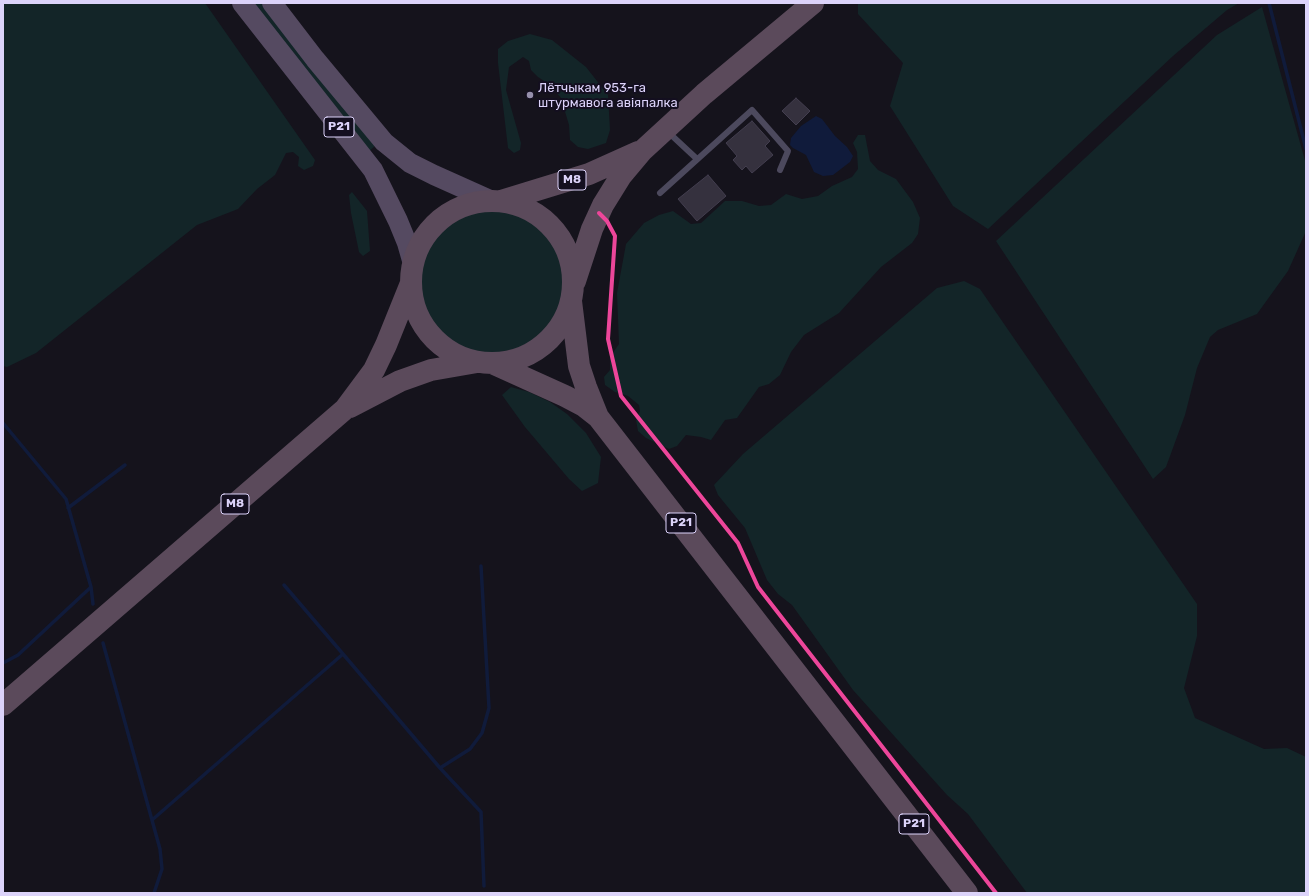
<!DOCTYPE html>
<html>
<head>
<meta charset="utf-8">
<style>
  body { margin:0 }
  #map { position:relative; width:1309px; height:896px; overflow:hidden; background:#15131c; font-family:Rubik,sans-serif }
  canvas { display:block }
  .frame { position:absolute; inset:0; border:4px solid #dcd3fa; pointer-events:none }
</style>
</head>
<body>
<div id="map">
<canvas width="1309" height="896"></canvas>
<div class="frame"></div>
</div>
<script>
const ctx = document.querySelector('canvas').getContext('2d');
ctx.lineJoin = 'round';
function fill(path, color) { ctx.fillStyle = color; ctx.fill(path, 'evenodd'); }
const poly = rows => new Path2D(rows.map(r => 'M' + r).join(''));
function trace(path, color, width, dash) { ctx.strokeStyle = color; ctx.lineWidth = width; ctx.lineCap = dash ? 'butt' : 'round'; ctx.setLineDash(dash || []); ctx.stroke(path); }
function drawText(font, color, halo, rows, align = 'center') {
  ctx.font = font + ' Rubik,sans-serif'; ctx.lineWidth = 4; ctx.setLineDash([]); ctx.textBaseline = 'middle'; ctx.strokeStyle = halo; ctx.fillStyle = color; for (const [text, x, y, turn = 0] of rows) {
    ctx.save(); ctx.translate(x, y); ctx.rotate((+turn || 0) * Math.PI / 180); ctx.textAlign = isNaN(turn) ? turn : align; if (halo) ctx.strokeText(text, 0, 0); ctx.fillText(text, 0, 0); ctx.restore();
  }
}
fill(poly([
  [3,3,205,3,315,160,313,166,304,170,298,166,299,157,293,152,286,153,275,175,257,189,238,209,197,225,36,353,7,367,3,366],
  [253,3,263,3,375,146,368,152],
  [858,3,1239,3,1227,10,1173,56,988,229,953,206,890,106,903,63,858,14],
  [1262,7,1306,164,1306,231,1288,271,1257,314,1218,330,1210,337,1197,368,1185,415,1166,467,1153,479,996,241,1217,35],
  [530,34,552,40,586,67,608,95,610,130,606,143,588,149,578,147,570,140,569,125,561,98,550,85,538,77,531,70,529,61,523,57,509,67,506,90,521,143,520,150,514,153,508,148,498,63,498,49,508,41],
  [858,135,865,135,870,161,878,170,896,179,913,202,920,218,918,234,912,243,881,267,839,313,804,335,791,352,780,375,769,384,759,387,737,418,725,420,711,440,701,437,686,435,677,446,669,449,646,438,638,431,636,420,640,411,639,405,628,396,615,392,605,385,604,377,610,370,610,357,619,344,617,293,626,244,644,223,659,215,673,211,691,224,701,223,725,201,742,201,759,206,771,205,786,194,802,199,818,196,832,186,852,177,858,169,857,152,853,143],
  [352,192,367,211,370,251,363,256,359,252,351,213,349,195],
  '418 280a73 73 0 1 1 146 0a73 73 0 1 1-146 0Z',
  [964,281,980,289,1197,604,1197,636,1184,688,1195,718,1264,749,1287,748,1306,757,1306,893,1027,893,968,814,947,795,853,690,792,605,778,594,767,580,745,528,718,495,714,485,743,454,937,288],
  [511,387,529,392,550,402,567,414,586,433,601,457,598,483,582,491,569,479,525,427,502,395]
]), '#132528');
fill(poly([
  [816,116,822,119,835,136,847,147,853,156,850,162,833,175,823,176,814,172,806,155,793,148,790,145,791,138,801,126]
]), '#101b3b');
trace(poly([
  [1269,3,1306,149],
  [3,423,66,499,91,587,93,604],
  [68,508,125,465],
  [284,585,343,654],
  [103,643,160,849,162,869,154,893],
  [3,663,18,655,91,587],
  [440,768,470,749,482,733,489,708,481,566],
  [152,820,343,654,440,768,481,812,484,886]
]), '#101b3b', 3.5);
const building = poly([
  [796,98,810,111,796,125,782,111,796,98],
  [752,121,770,141,765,146,773,155,752,173,746,166,742,170,733,160,737,156,726,143,752,121],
  [708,175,726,196,697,221,678,199,708,175]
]);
fill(building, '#35313e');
trace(building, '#433e4f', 1);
trace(poly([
  [611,228,615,236,608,339,621,396,738,543,758,587,996,893]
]), '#474f5d', 2, [2, 3]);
trace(poly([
  [668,132,697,159],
  [660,193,752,110,788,151,780,170]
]), '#4c495d', 6);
trace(poly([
  [242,3,373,170,398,221,407,243,413,264],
  [272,3,315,59,384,142,410,163,434,175,492,201]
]), '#554a61', 20);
trace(poly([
  [501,201,589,174,638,152],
  '411 282a81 81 0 1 1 162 0a81 81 0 1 1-162 0Z',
  [575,281,592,229,603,205,621,176,642,151,704,94,813,3],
  [571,301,579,366,586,387,598,417,967,893],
  [492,363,565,396,584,406,598,417],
  [350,407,400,381,431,370,477,362],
  [3,705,345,409,374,370,386,345,411,283]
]), '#5b4a5b', 22);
trace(poly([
  [599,213,607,221,615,236,608,339,621,396,738,543,758,587,996,893]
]), '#ed469a', 4);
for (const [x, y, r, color] of [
  [530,95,4,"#9690ac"]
]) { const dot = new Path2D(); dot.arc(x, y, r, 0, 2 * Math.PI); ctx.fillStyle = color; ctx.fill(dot); trace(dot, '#140f20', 1.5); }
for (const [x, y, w] of [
  [339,127,30],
  [572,180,28],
  [235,504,28],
  [681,523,30],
  [914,824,30]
]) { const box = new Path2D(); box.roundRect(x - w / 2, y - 10, w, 20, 3); ctx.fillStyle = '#140f20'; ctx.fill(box); trace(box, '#dcd3fa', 1); }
drawText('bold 12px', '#dcd3fa', null, [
  ["Р21",339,127],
  ["М8",572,180],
  ["М8",235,504],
  ["Р21",681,523],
  ["Р21",914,824]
]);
drawText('13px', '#dcd3fa', '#140f20', [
  ["Лётчыкам 953-га",538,88],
  ["штурмавога авіяпалка",538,103]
], 'left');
</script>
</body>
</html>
